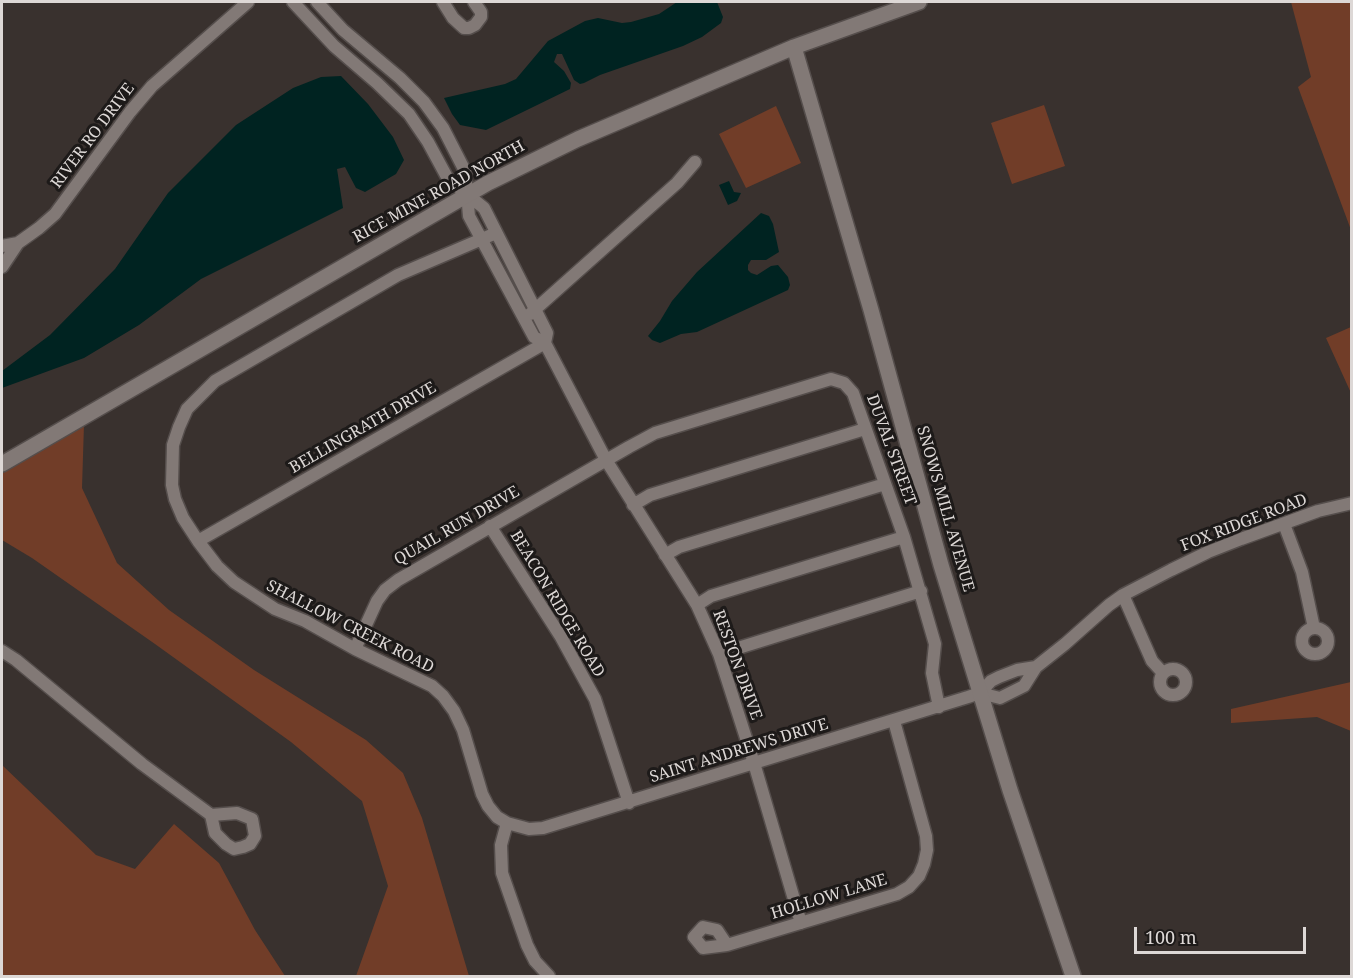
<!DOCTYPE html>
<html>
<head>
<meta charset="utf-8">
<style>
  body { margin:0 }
  #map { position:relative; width:1353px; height:978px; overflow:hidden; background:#39312e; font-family:"Noto Serif",serif }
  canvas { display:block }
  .frame { position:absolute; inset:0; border:3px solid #ddd8d6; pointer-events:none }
  .scale { position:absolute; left:1134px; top:927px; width:172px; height:27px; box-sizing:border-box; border:3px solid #ddd8d6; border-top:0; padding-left:8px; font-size:18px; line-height:21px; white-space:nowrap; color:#ddd8d6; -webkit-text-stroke:4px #1d1a19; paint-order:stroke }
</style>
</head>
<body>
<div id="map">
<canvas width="1353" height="978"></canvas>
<div class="frame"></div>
<div class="scale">100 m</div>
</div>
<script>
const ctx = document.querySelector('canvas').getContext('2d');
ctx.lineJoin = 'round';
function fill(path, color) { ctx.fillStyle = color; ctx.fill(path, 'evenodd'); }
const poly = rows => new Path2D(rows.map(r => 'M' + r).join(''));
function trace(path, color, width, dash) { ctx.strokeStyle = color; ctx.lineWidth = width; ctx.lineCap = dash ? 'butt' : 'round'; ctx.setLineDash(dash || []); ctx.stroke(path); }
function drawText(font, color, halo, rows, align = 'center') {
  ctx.font = font + ' "Noto Serif",serif'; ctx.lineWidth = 6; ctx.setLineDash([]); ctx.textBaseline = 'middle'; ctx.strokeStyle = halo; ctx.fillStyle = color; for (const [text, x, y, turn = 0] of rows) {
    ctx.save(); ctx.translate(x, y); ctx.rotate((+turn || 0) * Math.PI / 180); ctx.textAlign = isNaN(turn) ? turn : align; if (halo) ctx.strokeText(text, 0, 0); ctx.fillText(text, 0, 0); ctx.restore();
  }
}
fill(poly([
  [1291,2,1351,2,1351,230,1298,87,1311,77],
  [1044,105,1065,166,1012,184,991,123],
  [776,106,801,163,746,188,719,134],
  [1351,327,1351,393,1326,338],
  [84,424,82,488,117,563,169,610,254,670,366,740,403,773,422,818,469,976,356,976,388,886,362,801,291,742,155,644,32,558,2,540,2,473],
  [1351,682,1351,731,1317,717,1231,723,1231,709],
  [2,765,96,855,135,869,174,824,219,863,255,930,285,976,2,976]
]), '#713d28');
fill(poly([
  [677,2,717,2,723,17,721,23,702,37,683,46,600,75,584,83,580,84,574,80,562,54,557,54,554,62,564,71,571,83,570,89,486,130,460,125,452,114,444,98,505,84,516,79,548,41,585,21,598,18,622,23,631,22,659,14],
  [341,76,368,104,393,137,404,160,396,174,365,192,356,188,345,167,337,169,343,208,201,279,139,325,84,358,2,388,2,371,50,335,115,269,168,193,236,125,293,88,321,77],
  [729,181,734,192,741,193,737,201,728,205,719,185],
  [761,213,769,216,773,224,779,252,766,260,751,260,748,265,748,270,751,273,757,275,771,266,778,265,788,277,790,285,788,290,697,332,681,334,660,343,652,340,648,336,660,321,672,301,697,272]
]), '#002321');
const minor = poly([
  [293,2,334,46,377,83,409,114,428,142,448,179,484,208,547,333,545,343],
  [317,2,343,30,400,78,424,102,443,128,465,171,469,216,534,337,545,343,606,460,697,605,719,654,754,763,801,923],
  [443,2,453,18,464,28,469,28,475,25,481,17,481,12,474,2],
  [496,233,398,275,215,381,187,409,179,427,173,445,172,485,175,499,183,518,198,541,217,566,234,582,275,609,305,621,355,649,432,686,443,696,454,711,463,730,482,794,488,806,497,817,507,823,501,845,502,873,527,945,535,961,549,976],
  [18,243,39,228,55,214,130,112,152,86,248,2],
  [2,246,18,243,2,267],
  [530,314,677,183,695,162],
  [633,505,650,495,865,429],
  [1284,524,1302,572,1314,628],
  [490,526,561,637,595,699,629,803],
  [198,541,545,343],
  [665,555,679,547,885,484],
  [1123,595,1152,661,1163,673],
  [697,605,711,596,904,537],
  '1302 641a13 13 0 1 1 26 0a13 13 0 1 1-26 0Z',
  [355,649,377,601,385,590,398,580,629,447,655,433,831,379,844,383,853,393,904,537,935,644,932,673,939,707],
  [2,651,16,660,142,764,211,815],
  [719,654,921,591],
  '1160 682a13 13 0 1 1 26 0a13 13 0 1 1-26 0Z',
  [980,693,1000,698,1024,686,1036,667,1065,644,1109,605,1123,595,1171,570,1208,552,1241,539,1318,511,1352,503],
  [237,813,252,819,255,836,250,844,243,847,234,849,226,844,215,833,211,815,237,813],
  [507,823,529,829,543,828,968,697,980,693,991,681,999,677,1017,670,1036,667],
  [727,945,717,930,703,927,694,937,703,948,727,945,897,894,909,887,919,876,924,864,927,850,926,836,894,721]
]);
const secondary = poly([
  [794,47,871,310,941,565,1010,790,1073,976],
  [2,464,488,183,578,139,794,47,919,2]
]);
trace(minor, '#554e4c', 15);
trace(secondary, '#554e4c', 18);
trace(minor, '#827976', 12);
trace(secondary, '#827976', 15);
drawText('16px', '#ddd8d6', '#1d1a19', [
  ["RIVER RO DRIVE",93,136,-53],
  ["RICE MINE ROAD NORTH",439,192,-29],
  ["BELLINGRATH DRIVE",363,428,-30],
  ["DUVAL STREET",891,450,70],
  ["SNOWS MILL AVENUE",945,509,74],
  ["FOX RIDGE ROAD",1244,523,-21],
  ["QUAIL RUN DRIVE",457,526,-30],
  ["BEACON RIDGE ROAD",557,604,59],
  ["SHALLOW CREEK ROAD",350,627,27],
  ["RESTON DRIVE",737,665,70],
  ["SAINT ANDREWS DRIVE",739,751,-17],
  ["HOLLOW LANE",829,897,-17]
]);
</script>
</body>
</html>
